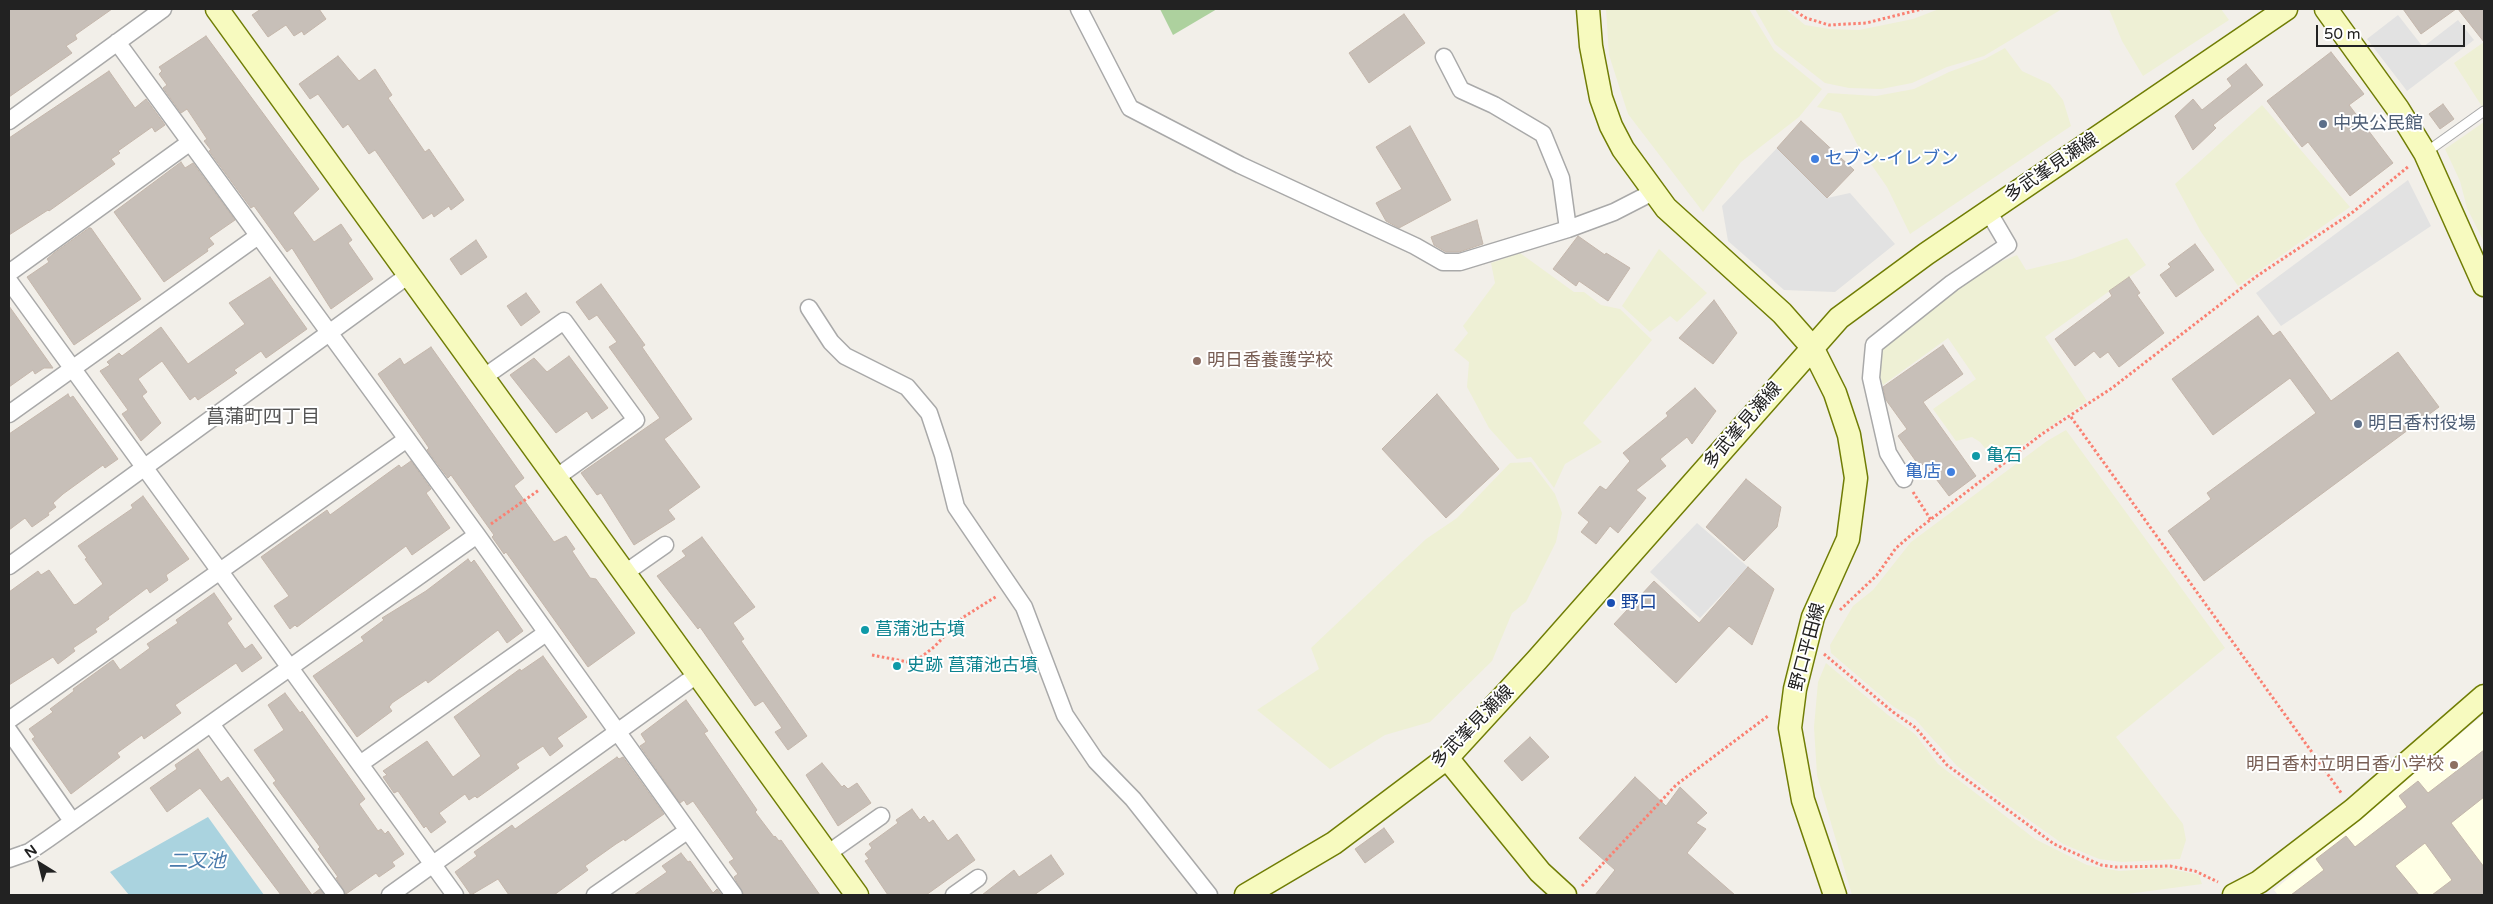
<!DOCTYPE html>
<html>
<head>
<meta charset="utf-8">
<style>
  body { margin:0 }
  #map { position:relative; width:2493px; height:904px; overflow:hidden; background:#f2efe9; font-family:"Varela Round",sans-serif }
  canvas { display:block }
  .frame { position:absolute; inset:0; border:10px solid #222; pointer-events:none }
  .north { position:absolute; left:15px; top:839px; width:50px; height:50px; -webkit-text-stroke:4px #fff; paint-order:stroke; rotate:324deg; font-size:14px; font-weight:700; line-height:20px; text-align:center; color:#222 }
  .north::after { content:''; display:block; margin:auto; width:18px; height:22px; background:#222; clip-path:polygon(50% 0,100% 100%,50% 72%,0 100%) }
  .scale { position:absolute; left:2316px; top:25px; width:149px; height:22px; box-sizing:border-box; border:2px solid #222; border-top:0; padding-left:6px; font-size:15px; line-height:18px; white-space:nowrap; color:#222; -webkit-text-stroke:4px #fff; paint-order:stroke }
</style>
</head>
<body>
<div id="map">
<canvas width="2493" height="904"></canvas>
<div class="frame"></div>
<div class="north">N</div>
<div class="scale">50 m</div>
</div>
<script>
const ctx = document.querySelector('canvas').getContext('2d');
ctx.lineJoin = 'round';
function fill(path, color) { ctx.fillStyle = color; ctx.fill(path, 'evenodd'); }
const poly = rows => new Path2D(rows.map(r => 'M' + r).join(''));
function trace(path, color, width, dash) { ctx.strokeStyle = color; ctx.lineWidth = width; ctx.lineCap = dash ? 'butt' : 'round'; ctx.setLineDash(dash || []); ctx.stroke(path); }
function drawText(font, color, halo, rows, align = 'center') {
  ctx.font = font + ' "Varela Round","Noto Sans JP",sans-serif'; ctx.lineWidth = 4; ctx.setLineDash([]); ctx.textBaseline = 'middle'; ctx.strokeStyle = halo; ctx.fillStyle = color; for (const [text, x, y, turn = 0] of rows) {
    ctx.save(); ctx.translate(x, y); ctx.rotate((+turn || 0) * Math.PI / 180); ctx.textAlign = isNaN(turn) ? turn : align; if (halo) ctx.strokeText(text, 0, 0); ctx.fillText(text, 0, 0); ctx.restore();
  }
}
fill(poly([
  [2484,714,2484,895,2278,895,2274,890]
]), '#ffffe5');
fill(poly([
  [1606,9,1749,9,1774,50,1822,89,1799,117,1741,162,1703,212,1628,114,1609,55],
  [1755,9,1786,9,1805,25,1830,29,1859,30,1913,19,1939,9,2062,9,1984,56,1947,67,1912,83,1881,89,1849,88,1825,83,1775,44],
  [2109,9,2221,9,2229,20,2143,76,2122,41],
  [2484,42,2484,107,2483,108,2454,63],
  [2005,48,2022,71,2050,84,2063,100,2071,126,1910,234,1887,187,1857,144,1841,113,1817,107,1828,93,1876,96,1914,89,1949,72,1985,59],
  [2262,105,2350,207,2238,286,2201,232,2175,184],
  [2484,122,2484,242,2467,208,2460,181,2445,149],
  [2127,238,2146,265,2045,337,2087,401,1997,463,1980,442,1972,437,1956,441,1933,409,1976,379,1948,338,1883,385,1878,370,1879,347,1985,268,2017,255,2026,270,2072,259],
  [1659,249,1707,293,1677,322,1670,316,1650,332,1622,306],
  [1520,253,1574,292,1584,292,1601,305,1620,309,1652,340,1583,423,1602,442,1565,464,1554,488,1531,457,1517,459,1489,428,1467,387,1469,362,1454,350,1468,333,1463,326,1495,283,1491,263],
  [2066,430,2225,648,2116,737,2183,824,2186,840,2180,859,2122,862,2099,859,2063,844,2005,803,1957,766,1915,719,1894,707,1831,653,1830,645,1853,606,1873,590,1911,542,2047,441],
  [1531,462,1555,494,1562,513,1556,542,1526,602,1512,613,1492,661,1430,722,1385,735,1330,769,1257,710,1319,669,1311,648,1426,539,1457,518,1510,463],
  [1826,663,1888,715,1915,734,1938,764,2035,839,2087,865,2119,871,2166,868,2199,875,2202,884,2120,895,1852,895,1817,775,1814,727,1818,682]
]), '#eef0d5');
fill(poly([
  [1160,9,1217,9,1173,35]
]), '#add19e');
fill(poly([
  [2398,15,2423,47,2458,20,2474,40,2407,91,2367,39],
  [1777,148,1827,198,1850,193,1895,244,1835,292,1784,290,1728,241,1722,206],
  [2408,180,2431,226,2281,326,2256,293],
  [1697,523,1748,567,1700,618,1650,572]
]), '#e2e2e2');
fill(poly([
  [208,817,264,895,129,895,110,872]
]), '#aad3df');
const building = poly([
  [9,9,112,9,75,35,77,39,66,46,72,53,9,97,9,9],
  [261,9,319,9,326,19,304,35,302,31,294,36,286,25,268,37,252,15,261,9],
  [2403,9,2456,9,2421,34,2403,9],
  [2458,9,2484,9,2484,42,2458,9],
  [1404,14,1425,43,1369,83,1349,53,1404,14],
  [206,36,319,189,293,213,314,242,341,224,352,240,348,243,373,279,331,309,292,248,287,252,254,206,251,208,209,151,211,150,204,141,207,139,187,109,181,113,163,88,167,85,159,74,162,71,159,67,206,36],
  [2331,52,2364,94,2349,105,2393,163,2350,196,2308,142,2302,147,2267,101,2331,52],
  [338,56,359,81,375,69,392,95,388,98,425,152,429,149,464,200,451,210,449,206,434,217,432,213,423,219,375,150,369,154,348,124,343,128,318,94,310,99,299,84,338,56],
  [2246,64,2263,85,2213,125,2216,128,2193,150,2175,116,2193,99,2202,110,2232,86,2227,79,2246,64],
  [109,71,135,108,146,99,165,125,155,132,152,127,118,151,120,153,111,159,115,164,49,211,48,210,9,235,9,138,109,71],
  [2443,104,2454,119,2440,129,2429,114,2443,104],
  [1801,121,1854,170,1827,198,1777,148,1801,121],
  [1410,126,1451,200,1399,228,1386,221,1376,203,1402,189,1376,147,1410,126],
  [181,162,185,168,193,163,235,220,209,238,214,244,207,249,208,251,164,282,114,212,181,162],
  [1477,220,1483,244,1459,252,1446,252,1434,245,1431,237,1477,220],
  [89,228,91,228,141,299,74,345,27,277,49,262,47,259,54,253,89,228],
  [1578,236,1605,255,1606,253,1630,268,1608,301,1579,281,1576,286,1553,269,1578,236],
  [476,240,487,257,461,275,450,259,476,240],
  [2195,244,2214,270,2176,297,2160,275,2171,267,2168,264,2195,244],
  [270,277,307,329,266,358,261,351,234,370,237,373,198,400,195,396,190,400,162,361,138,379,147,392,142,396,161,423,141,441,122,414,128,410,100,371,110,365,107,362,119,353,122,356,161,327,188,364,245,324,229,303,270,277],
  [2129,277,2140,293,2137,295,2164,333,2119,367,2108,352,2100,358,2094,351,2075,366,2055,339,2112,296,2109,291,2129,277],
  [601,284,645,345,642,347,692,419,664,439,700,487,668,510,675,519,634,545,601,493,597,495,581,473,660,418,609,347,617,342,597,315,589,320,576,302,601,284],
  [526,293,540,312,521,326,507,306,526,293],
  [1714,300,1737,333,1713,364,1679,338,1714,300],
  [9,306,53,368,44,368,35,374,33,370,9,387,9,306],
  [2258,316,2273,336,2280,331,2331,401,2398,352,2439,407,2204,581,2168,531,2211,499,2207,493,2316,413,2290,378,2213,435,2172,379,2258,316],
  [1943,345,1963,374,1923,402,1976,476,1949,496,1924,463,1920,467,1898,436,1907,429,1886,400,1883,387,1943,345],
  [431,347,524,478,514,486,554,542,566,536,575,549,572,551,590,578,596,579,635,633,588,667,506,552,504,554,492,537,494,535,451,475,448,478,427,450,429,448,378,374,400,358,404,365,431,347],
  [569,356,608,408,592,419,587,411,556,433,510,375,534,358,547,372,569,356],
  [1695,388,1716,411,1692,444,1687,437,1660,459,1666,466,1636,490,1646,498,1618,533,1610,526,1596,544,1581,532,1589,522,1578,513,1600,486,1606,490,1630,461,1623,453,1668,416,1666,413,1695,388],
  [68,394,70,398,73,396,118,459,105,468,103,465,63,494,53,503,56,507,48,513,49,515,32,527,25,518,9,530,9,434,68,394],
  [1437,394,1499,469,1446,518,1382,449,1437,394],
  [411,461,431,489,426,493,450,528,412,555,406,546,297,627,295,625,290,629,274,606,289,596,261,557,327,510,330,515,399,465,401,468,411,461],
  [1746,479,1781,507,1777,527,1744,561,1706,527,1746,479],
  [143,496,189,559,166,575,168,580,150,593,147,588,108,617,109,619,95,629,97,632,73,648,75,651,58,664,53,657,9,685,9,592,38,571,41,575,49,570,74,605,77,604,103,584,85,559,87,558,78,546,133,508,131,505,143,496],
  [702,537,755,607,733,623,744,639,741,641,807,736,788,750,775,732,782,728,763,701,755,706,700,627,698,629,657,576,686,556,682,551,702,537],
  [468,559,471,563,474,560,523,631,507,643,498,630,432,680,428,683,426,680,392,703,389,707,392,711,357,737,313,676,364,641,361,637,384,620,382,618,426,591,468,559],
  [1748,567,1774,589,1752,645,1729,626,1676,683,1614,624,1654,581,1699,623,1748,567],
  [214,593,232,619,227,623,245,649,252,644,262,658,242,672,236,663,175,705,181,713,144,739,142,735,117,753,120,757,71,794,32,739,35,737,29,729,53,712,50,709,74,691,73,689,113,660,120,670,150,648,147,644,178,623,176,620,214,593],
  [543,656,587,717,557,738,563,746,550,756,543,746,516,764,519,768,477,798,475,796,469,800,465,794,439,813,446,822,431,833,426,826,424,828,398,791,394,793,383,777,387,775,383,771,427,741,453,777,481,756,454,717,520,669,521,671,543,656],
  [285,693,300,713,302,711,365,799,359,804,378,831,381,829,385,834,388,831,404,854,392,862,395,866,379,877,376,873,346,894,336,878,338,877,318,849,320,847,273,783,276,781,254,750,284,730,268,705,285,693],
  [686,700,708,731,704,733,757,810,755,812,774,837,775,836,779,841,781,840,820,895,744,895,734,877,738,874,729,862,734,859,693,801,687,805,684,800,680,803,640,746,646,742,641,734,686,700],
  [1530,737,1549,757,1522,781,1504,761,1530,737],
  [198,749,221,782,228,777,312,895,320,889,324,895,281,895,200,788,167,812,150,788,177,769,175,765,198,749],
  [2484,750,2484,797,2451,823,2484,867,2484,895,2432,895,2452,880,2425,843,2395,866,2419,895,2291,895,2324,870,2316,859,2346,836,2355,847,2407,807,2399,796,2418,781,2428,793,2484,750],
  [617,757,619,759,623,757,664,814,625,841,624,839,616,844,585,866,588,870,554,895,509,895,498,879,471,895,455,872,477,856,474,852,512,825,515,829,617,757],
  [822,763,842,787,844,785,848,789,857,783,871,803,838,826,806,775,822,763],
  [1635,777,1666,806,1680,787,1707,813,1696,823,1706,829,1687,853,1735,895,1595,895,1615,870,1579,838,1635,777],
  [912,809,920,820,924,816,929,823,933,820,948,841,957,834,975,860,926,895,888,895,865,861,869,859,865,854,872,848,869,844,898,823,896,820,912,809],
  [1384,828,1394,842,1365,863,1355,849,1384,828],
  [681,853,688,862,690,861,713,893,717,889,722,895,634,895,667,872,662,866,681,853],
  [1051,855,1064,874,1034,895,982,895,1014,870,1019,877,1051,855]
]);
fill(building, '#c7bfb8');
trace(building, '#c4b6ab', 1);
const lane = poly([
  [2425,153,2484,111]
]);
const street = poly([
  [1079,9,1130,108,1240,165,1415,246,1443,262,1460,262,1568,229,1614,212,1653,192],
  [117,42,477,535,734,895],
  [1444,57,1461,90,1494,105,1543,134,1561,178,1568,229],
  [9,121,163,9],
  [9,273,189,143],
  [9,281,455,895],
  [809,308,831,342,845,356,907,387,929,413,943,455,956,507,1024,607,1065,715,1096,761,1133,799,1209,895],
  [484,377,564,321,636,420,557,477],
  [9,414,258,236],
  [1904,479,1888,453,1871,378,1874,345,1952,283,2008,245,1988,211],
  [9,566,410,274],
  [625,573,665,545],
  [9,720,407,439],
  [211,724,336,895],
  [9,731,72,821],
  [360,764,546,633],
  [827,854,881,816],
  [9,859,29,852,48,839,477,535],
  [390,895,698,674],
  [595,895,687,831],
  [954,895,978,878]
]);
const secondary = poly([
  [217,9,857,895],
  [1588,9,1591,46,1601,98,1611,126,1623,149,1666,208,1782,313,1812,347,1835,393,1849,435,1856,478,1848,539,1813,617,1795,689,1790,728,1803,800,1835,895],
  [2326,9,2398,109,2425,153,2484,285],
  [1447,758,1540,872,1565,895],
  [1246,895,1334,843,1447,758,1537,660,1839,318,1926,254,2286,9],
  [2234,895,2259,882,2353,810,2484,696]
]);
trace(lane, '#a9a9a9', 11);
trace(street, '#a9a9a9', 19);
trace(secondary, '#707d05', 25);
trace(poly([
  [1792,9,1806,18,1829,25,1866,23,1922,9],
  [2071,417,2342,794],
  [1913,492,1931,520],
  [491,524,539,490],
  [1840,610,1877,575,1896,548,1917,530,2042,434,2112,388,2257,276,2353,212,2409,166],
  [1824,654,1893,712,1916,728,1947,765,2054,844,2101,865,2115,867,2170,866,2195,871,2218,882],
  [872,655,908,662,916,661,934,647,962,618,997,596],
  [1582,886,1676,785,1768,716]
]), '#fa8072', 3, [2.5, 2.5]);
trace(lane, '#fff', 9);
trace(street, '#fff', 16);
trace(secondary, '#f7fabf', 22);
for (const [x, y, r, color] of [
  [2323,124,5,"#5c6f8a"],
  [1815,159,5,"#3f7fe0"],
  [1197,361,5,"#8d6e63"],
  [2358,424,5,"#5c6f8a"],
  [1976,456,5,"#0f9aa8"],
  [1951,472,5,"#3f7fe0"],
  [1611,603,5,"#1a4fb4"],
  [865,630,5,"#0f9aa8"],
  [897,666,5,"#0f9aa8"],
  [2454,765,5,"#8d6e63"]
]) { const dot = new Path2D(); dot.arc(x, y, r, 0, 2 * Math.PI); ctx.fillStyle = color; ctx.fill(dot); trace(dot, '#fff', 2); }
drawText('18px', '#4e5e75', '#fff', [
  ["中央公民館",2333,124],
  ["明日香村役場",2368,424]
], 'left');
drawText('18px', '#366cbe', '#fff', [
  ["セブン-イレブン",1825,159],
  ["亀店",1941,472,"right"]
], 'left');
drawText('18px', '#222', '#fff', [
  ["多武峯見瀬線",2052,168,-34],
  ["多武峯見瀬線",1743,426,-49],
  ["野口平田線",1808,647,-75],
  ["多武峯見瀬線",1473,727,-45]
]);
drawText('18px', '#785e54', '#fff', [
  ["明日香養護学校",1207,361],
  ["明日香村立明日香小学校",2444,765,"right"]
], 'left');
drawText('18px', '#0d838f', '#fff', [
  ["亀石",1986,456],
  ["菖蒲池古墳",875,630],
  ["史跡 菖蒲池古墳",907,666]
], 'left');
drawText('18px', '#164399', '#fff', [
  ["野口",1621,603]
], 'left');
drawText('19px', '#555', '#fff', [
  ["菖蒲町四丁目",263,418]
]);
drawText('italic 19px', '#4a7aab', '#fff', [
  ["二又池",197,862]
]);
</script>
</body>
</html>
